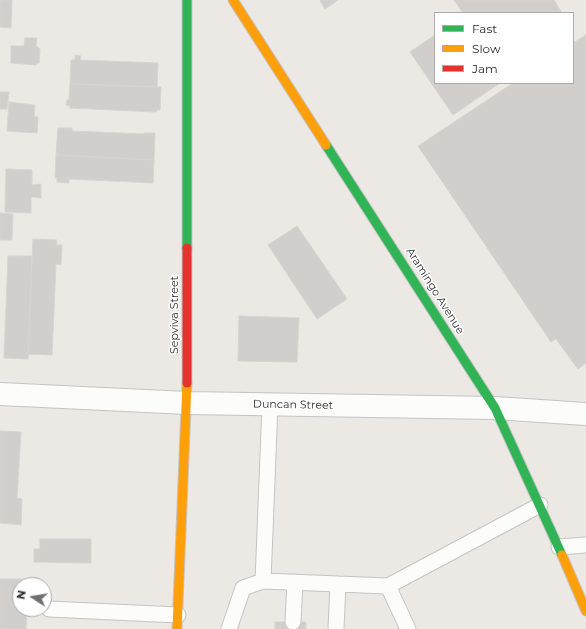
<!DOCTYPE html>
<html>
<head>
<meta charset="utf-8">
<style>
  body { margin:0 }
  #map { position:relative; width:586px; height:629px; overflow:hidden; background:#ece8e4; font-family:Montserrat,sans-serif }
  canvas { display:block }
  .legend { position:absolute; left:434px; top:12px; width:140px; height:72px; box-sizing:border-box; background:#fff; border:1px solid #ababab; margin:0; padding:5px 7px; list-style:none; font-size:12px; color:#2e2e2e }
  .legend li { display:flex; align-items:center; gap:8px; height:20px }
  .legend b { width:20px; border:1px solid #ababab }
  .north { position:absolute; left:12px; top:577px; width:40px; height:40px; box-sizing:border-box; background:#fff; border:1px solid #ababab; border-radius:50%; rotate:282deg; font-size:11px; font-weight:700; line-height:16px; text-align:center; color:#2e2e2e }
  .north::after { content:''; display:block; margin:auto; width:14px; height:18px; background:#706f6e; clip-path:polygon(50% 0,100% 100%,50% 72%,0 100%) }
</style>
</head>
<body>
<div id="map">
<canvas width="586" height="629"></canvas>
<ul class="legend">
<li><b style="height:5px;background:#30b455"></b>Fast</li>
<li><b style="height:5px;background:#ff9f0a"></b>Slow</li>
<li><b style="height:5px;background:#e5322d"></b>Jam</li>
</ul>
<div class="north">N</div>
</div>
<script>
const ctx = document.querySelector('canvas').getContext('2d');
ctx.lineJoin = 'round';
function fill(path, color) { ctx.fillStyle = color; ctx.fill(path, 'evenodd'); }
const poly = rows => new Path2D(rows.map(r => 'M' + r).join(''));
function trace(path, color, width, dash) { ctx.strokeStyle = color; ctx.lineWidth = width; ctx.lineCap = dash ? 'butt' : 'round'; ctx.setLineDash(dash || []); ctx.stroke(path); }
function drawText(font, color, halo, rows, align = 'center') {
  ctx.font = font + ' Montserrat,sans-serif'; ctx.lineWidth = 3; ctx.setLineDash([]); ctx.textBaseline = 'middle'; ctx.strokeStyle = halo; ctx.fillStyle = color; for (const [text, x, y, turn = 0] of rows) {
    ctx.save(); ctx.translate(x, y); ctx.rotate((+turn || 0) * Math.PI / 180); ctx.textAlign = isNaN(turn) ? turn : align; if (halo) ctx.strokeText(text, 0, 0); ctx.fillText(text, 0, 0); ctx.restore();
  }
}
const building = poly([
  [0,0,12,0,11,28,0,27,0,0],
  [320,0,338,0,325,9,320,0],
  [454,0,554,0,562,13,463,13,454,0],
  [435,35,435,83,500,83,453,115,410,52,435,35],
  [586,35,586,363,578,369,556,339,551,342,418,146,513,83,573,83,573,43,586,35],
  [25,38,37,38,36,47,38,47,38,48,40,49,39,63,37,63,36,65,11,63,11,46,24,46,25,38],
  [75,55,81,56,80,60,158,63,157,87,70,84,71,60,75,60,75,55],
  [70,84,161,87,160,110,157,110,156,112,70,108,70,106,66,105,67,100,69,100,70,84],
  [0,92,9,92,7,109,0,109,0,92],
  [9,102,35,105,34,117,38,117,37,133,7,131,9,102],
  [58,128,72,128,72,131,144,134,144,133,155,133,154,160,56,155,58,128],
  [56,155,154,160,153,183,69,179,69,183,57,182,57,178,55,178,56,155],
  [6,169,32,170,32,185,41,184,41,198,31,197,31,213,5,212,6,169],
  [0,213,13,214,12,240,0,240,0,213],
  [297,226,347,299,317,319,268,245,297,226],
  [33,239,57,240,56,245,62,245,61,265,56,264,52,355,28,354,33,239],
  [8,256,32,256,28,359,4,358,8,256],
  [239,316,299,318,297,362,238,361,239,316],
  [0,431,21,432,17,498,22,499,21,525,0,523,0,431],
  [40,539,91,539,91,563,34,562,34,549,40,549,40,539],
  [0,579,28,579,28,585,20,585,20,609,27,609,26,629,0,629,0,579],
  [275,622,306,622,306,629,275,629,275,622]
]);
fill(building, '#d1cecb');
trace(building, '#d7d4d0', 1);
const lane = poly([
  [270,405,263,581,388,586],
  [559,547,586,545],
  [49,609,178,615],
  [293,622,295,582],
  [229,629,243,588,263,581],
  [336,629,338,584],
  [408,629,388,586,540,505]
]);
const street = poly([
  [0,394,187,403,495,408,586,414]
]);
const fast = poly([
  [187,0,187,248],
  [326,145,495,408,562,555]
]);
const slow = poly([
  [233,0,326,145],
  [562,555,586,611],
  [177,629,187,383]
]);
const jam = poly([
  [187,248,187,383]
]);
trace(lane, '#c5c4c5', 17);
trace(street, '#c5c4c5', 24);
trace(fast, '#c5c4c5', 11);
trace(slow, '#c5c4c5', 11);
trace(jam, '#c5c4c5', 11);
trace(lane, '#fcfcfb', 15);
trace(street, '#fcfcfb', 22);
trace(fast, '#30b455', 9);
trace(slow, '#ff9f0a', 9);
trace(jam, '#e5322d', 9);
drawText('11px', '#2e2e2e', '#fff', [
  ["Aramingo Avenue",435,291,58],
  ["Sepviva Street",175,315,-90],
  ["Duncan Street",293,405,1]
]);
</script>
</body>
</html>
